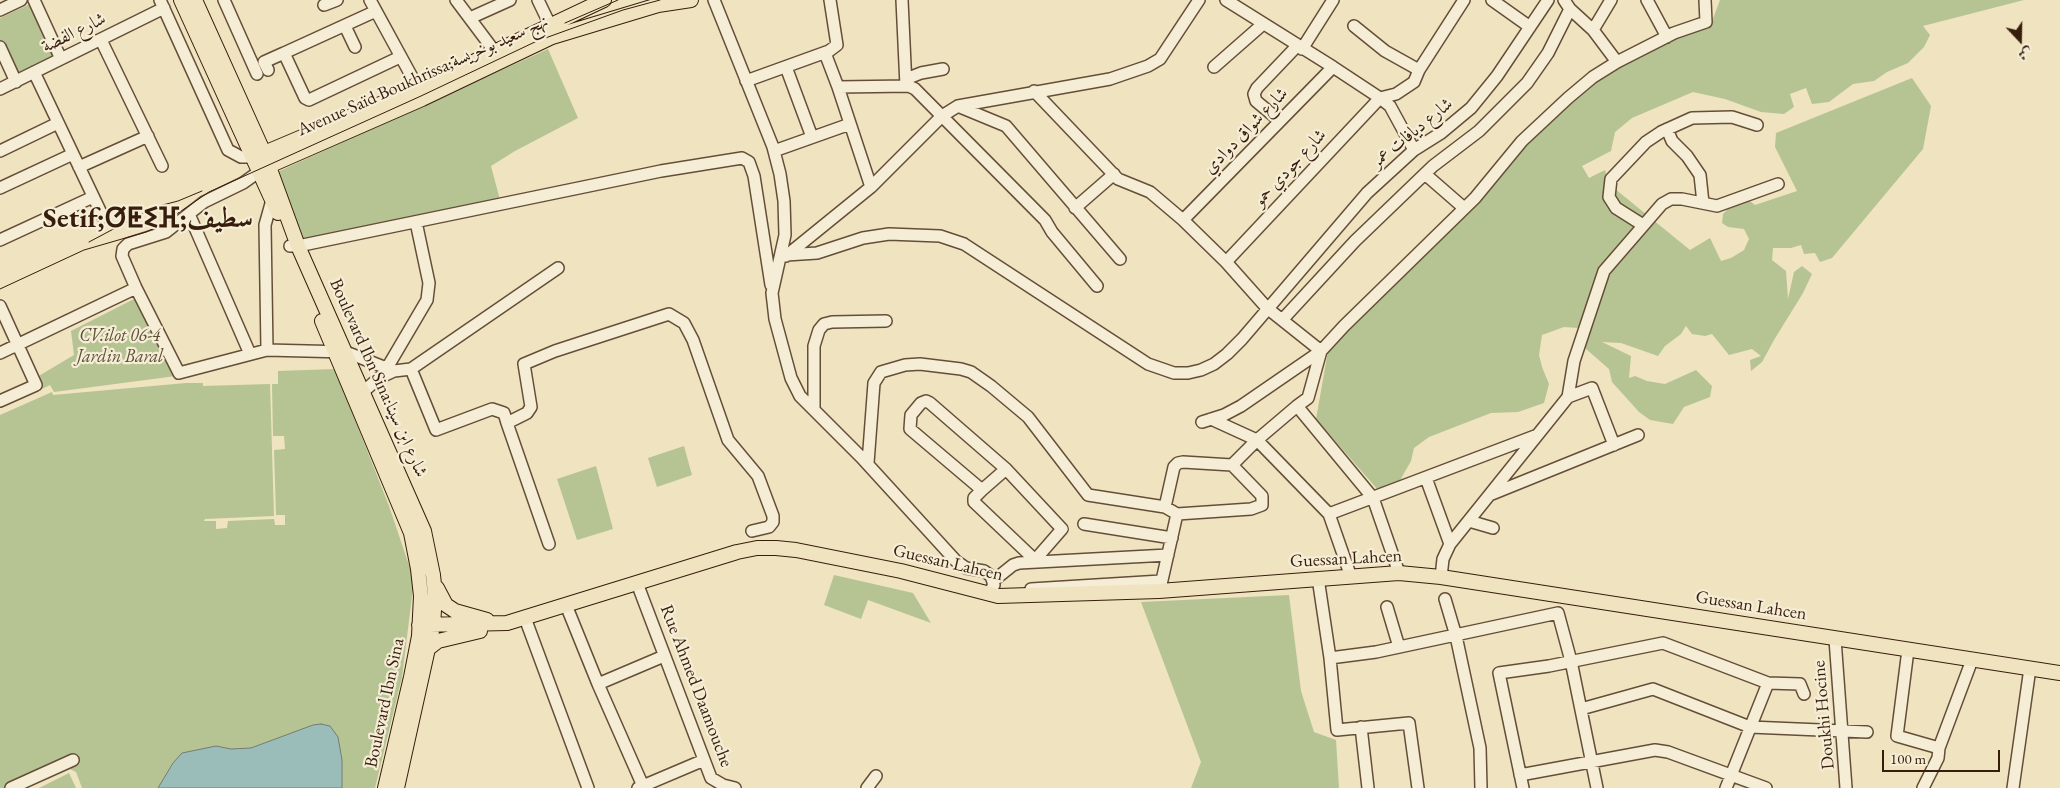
<!DOCTYPE html>
<html>
<head>
<meta charset="utf-8">
<style>
  body { margin:0 }
  #map { position:relative; width:2060px; height:788px; overflow:hidden; background:#efe3c0; font-family:"EB Garamond",Amiri,serif }
  canvas { display:block }
  .north { position:absolute; left:1995px; top:15px; width:50px; height:50px; -webkit-text-stroke:4px #f5edd6; paint-order:stroke; rotate:159deg; font-size:14px; font-weight:700; line-height:20px; text-align:center; color:#371d0b }
  .north::after { content:''; display:block; margin:auto; width:18px; height:22px; background:#371d0b; clip-path:polygon(50% 0,100% 100%,50% 72%,0 100%) }
  .scale { position:absolute; left:1882px; top:750px; width:118px; height:22px; box-sizing:border-box; border:2px solid #371d0b; border-top:0; padding-left:6px; font-size:15px; line-height:18px; white-space:nowrap; color:#371d0b; -webkit-text-stroke:4px #f5edd6; paint-order:stroke }
</style>
</head>
<body>
<div id="map">
<canvas width="2060" height="788"></canvas>
<div class="north">ش</div>
<div class="scale">100 m</div>
</div>
<script>
const ctx = document.querySelector('canvas').getContext('2d');
ctx.lineJoin = 'round';
function fill(path, color) { ctx.fillStyle = color; ctx.fill(path, 'evenodd'); }
const poly = rows => new Path2D(rows.map(r => 'M' + r).join(''));
function trace(path, color, width, dash) { ctx.strokeStyle = color; ctx.lineWidth = width; ctx.lineCap = dash ? 'butt' : 'round'; ctx.setLineDash(dash || []); ctx.stroke(path); }
function drawText(font, color, halo, rows, align = 'center') {
  ctx.font = font + ' "EB Garamond",Amiri,"Noto Sans Tifinagh",serif'; ctx.lineWidth = 4.5; ctx.setLineDash([]); ctx.textBaseline = 'middle'; ctx.strokeStyle = halo; ctx.fillStyle = color; for (const [text, x, y, turn = 0] of rows) {
    ctx.save(); ctx.translate(x, y); ctx.rotate((+turn || 0) * Math.PI / 180); ctx.textAlign = isNaN(turn) ? turn : align; if (halo) ctx.strokeText(text, 0, 0); ctx.fillText(text, 0, 0); ctx.restore();
  }
}
fill(poly([
  [1720,0,2024,0,1923,26,1930,35,1924,47,1908,63,1887,72,1874,81,1853,84,1829,102,1812,104,1806,88,1790,94,1794,107,1784,114,1761,112,1725,99,1693,92,1632,118,1615,132,1611,151,1582,166,1589,178,1605,170,1609,184,1690,250,1710,238,1721,261,1731,258,1744,250,1749,239,1744,229,1728,227,1722,223,1723,214,1742,195,1755,205,1797,191,1775,147,1776,133,1912,78,1931,106,1923,149,1832,258,1820,262,1815,253,1804,254,1801,245,1791,248,1773,248,1772,260,1786,271,1788,299,1794,272,1802,266,1812,274,1803,293,1774,340,1762,362,1751,371,1750,360,1761,356,1752,349,1729,355,1712,334,1705,336,1692,334,1686,326,1681,334,1665,346,1658,356,1621,343,1602,342,1631,356,1629,378,1635,376,1647,381,1665,384,1696,370,1712,386,1710,397,1684,407,1673,424,1650,420,1639,412,1612,382,1609,369,1586,349,1579,328,1564,327,1542,335,1539,355,1542,367,1549,384,1544,403,1518,412,1491,413,1429,437,1414,448,1411,461,1399,482,1378,490,1316,419,1328,351,1477,203,1524,146,1576,95,1616,67,1665,41,1711,24],
  [32,3,58,58,18,78,0,41,0,18],
  [548,49,578,118,515,151,491,166,500,200,302,241,275,173],
  [136,298,176,376,54,392,50,385,42,389,37,377,74,355,71,331],
  [335,369,389,506,414,580,402,677,375,788,82,788,76,772,66,767,26,788,0,788,0,415,52,392,53,395,186,383,203,383,203,386,270,384,274,516,205,519,204,521,216,521,216,529,227,528,228,521,274,519,275,525,285,525,285,515,276,515,274,450,285,449,284,436,273,436,272,384,278,384,278,371],
  [684,446,692,475,657,487,648,458],
  [596,466,613,529,577,540,557,479],
  [834,575,913,593,931,623,868,600,861,619,824,605],
  [1289,595,1301,691,1314,732,1336,740,1339,788,1191,788,1201,762,1141,602],
  [69,773,76,788,39,788]
]), '#b6c494');
const water = poly([
  [321,724,330,726,338,737,342,760,342,788,158,788,173,763,182,753,216,746,231,749,251,748,313,725,321,724]
]);
fill(water, '#9bbdb9');
trace(water, '#737d73', 1);
const minor = poly([
  [34,0,61,59],
  [160,0,228,150,241,157,254,157],
  [224,0,257,74],
  [370,0,418,88],
  [456,0,495,52],
  [538,0,550,25],
  [714,0,773,147,780,174,784,201,785,235,772,293,775,319,791,378,800,396,861,457,956,561,966,568,984,571,991,576,994,585,989,593],
  [902,0,906,86],
  [1226,0,1333,67,1380,98,1390,106,1414,150],
  [1492,0,1530,27],
  [1564,0,1570,9,1593,30,1617,62],
  [1647,0,1667,37],
  [324,5,337,0],
  [0,10,21,0],
  [470,18,510,0],
  [345,26,355,47],
  [1354,26,1385,51,1419,70],
  [1593,30,1611,0],
  [101,40,162,166],
  [0,47,16,82],
  [1302,49,1333,0],
  [284,53,376,11],
  [825,53,838,87],
  [786,67,812,137],
  [1214,67,1263,24],
  [268,70,264,62,284,53,305,98,309,100,400,57],
  [34,72,103,217],
  [906,79,921,73,943,69],
  [746,81,829,51,837,45,830,0],
  [0,89,164,8],
  [1034,91,1118,179,1150,192,1183,220,1226,262,1267,308,1321,351,1241,406,1224,415,1202,422],
  [960,107,1006,126,1120,259],
  [1280,121,1256,101,1254,94,1257,88,1297,46],
  [1667,129,1672,141,1687,156,1700,175,1703,203],
  [0,151,58,123],
  [774,151,850,124],
  [79,167,148,136],
  [260,171,243,183,204,202,166,232,128,244,123,249,122,256,136,288,179,373,267,350,346,352,394,371],
  [1425,174,1464,208],
  [871,187,838,87,909,86,915,89,1045,220,1052,232,1097,286],
  [0,188,73,154],
  [1075,208,1114,174],
  [189,214,250,354],
  [1183,220,1333,67],
  [1643,225,1616,208,1609,197,1611,179,1646,142,1661,132,1692,118,1732,117,1757,125],
  [0,240,93,197],
  [290,246,298,246,661,171,742,158,749,162,754,176,771,285],
  [786,255,817,253,863,238,889,234,940,236,964,244,1148,364,1174,373,1188,373,1201,370,1214,364,1227,354,1242,339,1367,193,1414,150,1441,133,1471,108,1497,76,1548,0],
  [786,256,871,187,942,116,958,106,1110,79,1148,66,1160,59,1199,0],
  [1226,262,1380,98,1396,94,1414,82,1419,70,1464,0],
  [0,306,36,385,0,401],
  [1283,319,1355,241,1433,166,1479,131,1527,83,1548,53,1570,9],
  [267,350,265,225,272,200],
  [0,353,136,288],
  [387,368,427,300,429,283,416,222],
  [411,369,558,268],
  [364,391,379,378,394,371,411,369,436,430,492,409,504,413,507,423,527,413,531,407,524,364,555,351,669,314,684,323,693,340,728,440,758,476,773,516,773,522,769,527,752,531],
  [1568,397,1574,361,1604,271,1662,204,1671,199,1682,199,1717,206,1778,184],
  [1297,406,1257,440,1329,514,1351,577],
  [814,410,814,346,819,330,824,324,832,322,886,321],
  [1211,419,1257,440,1232,465],
  [507,423,549,544],
  [868,463,874,383,881,372,905,365,920,364,961,369,971,372,991,386,1028,417,1088,495,1165,507,1177,514,1251,509,1262,505,1262,496,1232,465,1183,462,1178,463,1174,467,1165,507],
  [1426,478,1450,544],
  [982,490,910,429,911,415,921,403,926,401,930,403,1006,469,1062,529,1035,560,974,502,974,498,982,490,1006,469],
  [1492,494,1638,435],
  [1329,514,1535,436],
  [1469,521,1493,528],
  [1084,524,1172,538],
  [1399,573,1373,498,1297,406,1308,398,1321,351,1344,326,1475,198,1522,141,1568,98,1593,77,1617,62,1674,33,1706,22,1705,0],
  [1441,577,1443,559,1450,544,1568,397,1592,388,1614,445],
  [1318,578,1330,658,1337,730,1409,723,1418,788],
  [993,581,1013,565,1019,563,1168,555],
  [637,583,711,778,723,785,735,788],
  [1031,589,1161,581],
  [1160,589,1177,514],
  [1445,599,1456,636,1480,748,1481,788],
  [566,605,598,684,643,786],
  [1387,607,1399,647],
  [525,618,588,788],
  [1835,639,1846,788],
  [1908,650,1897,736,1939,748],
  [1330,658,1376,652,1558,613,1571,661,1597,788],
  [598,684,664,656],
  [1581,709,1653,689,1750,727,1867,732],
  [1361,727,1368,788],
  [1520,775,1655,750,1668,752,1766,788],
  [11,788,73,760],
  [638,788,704,760],
  [867,788,876,776],
  [1523,788,1499,673,1549,666,1663,643,1768,683,1800,684,1804,694],
  [1726,788,1768,683],
  [1923,788,1938,758,1939,748,1972,660],
  [2013,788,2030,668]
]);
const major = poly([
  [181,0,278,213],
  [195,0,264,153,298,246,424,531,433,575,435,594,433,626,397,788],
  [257,156,418,88,604,0],
  [262,169,422,99,552,37,658,5,691,0],
  [322,321,411,533,418,569,421,596,419,636,411,677,385,788],
  [437,588,446,605,455,611,487,620],
  [419,625,507,623,737,552,757,548,776,548,796,550,901,571,998,596,1159,591,1399,573,1441,577,2060,673],
  [429,648,438,641,480,631]
]);
trace(minor, '#654e38', 14);
trace(major, '#371d0b', 16);
trace(minor, '#f5edd6', 11);
trace(major, '#efe3c0', 14);
trace(poly([
  [565,23,618,0],
  [89,242,155,207,178,201,202,191],
  [0,289,84,250,146,232,159,226,209,192,421,96,537,41,623,10,660,0]
]), '#371d0b', 1);
drawText('18px', '#371d0b', '#f5edd6', [
  ["شارع الفضة",74,33,-26],
  ["Avenue Saïd Boukhrissa;نهج سعيد بوخريسة",423,76,-24],
  ["شارع شواق دوادي",1246,131,-46],
  ["شارع ديافات عمر",1412,133,-39],
  ["شارع جودي حمو",1290,168,-47],
  ["Boulevard Ibn Sina:شارع ابن سينا",378,378,66],
  ["Guessan Lahcen",1346,559,-3],
  ["Guessan Lahcen",948,563,13],
  ["Guessan Lahcen",1751,606,9],
  ["Rue Ahmed Daamouche",696,686,69],
  ["Boulevard Ibn Sina",385,703,-78],
  ["Doukhi Hocine",1824,715,-95]
]);
drawText('italic 18px', '#5d4f34', '#f5edd6', [
  ["CV.ilot 06-4",120,336],
  ["Jardin Baral",120,357]
]);
drawText('bold 28px', '#371d0b', '#f5edd6', [
  ["Setif;ⵚⵟⵉⴼ;سطيف",148,219]
]);
</script>
</body>
</html>
